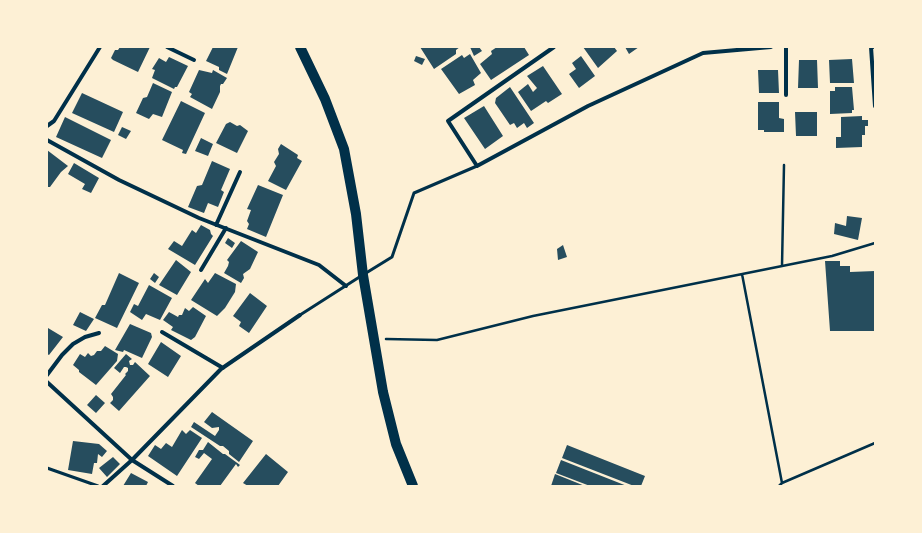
<!DOCTYPE html>
<html>
<head>
<meta charset="utf-8">
<style>
  body { margin:0 }
  #map { position:relative; width:922px; height:533px; overflow:hidden; background:#fdf0d5; font-family:"Archivo Narrow",sans-serif }
  canvas { display:block }
  .frame { position:absolute; inset:0; border:48px solid #fdf0d5; pointer-events:none }
</style>
</head>
<body>
<div id="map">
<canvas width="922" height="533"></canvas>
<div class="frame"></div>
</div>
<script>
const ctx = document.querySelector('canvas').getContext('2d');
ctx.lineJoin = 'round';
function fill(path, color) { ctx.fillStyle = color; ctx.fill(path, 'evenodd'); }
const poly = rows => new Path2D(rows.map(r => 'M' + r).join(''));
function trace(path, color, width, dash) { ctx.strokeStyle = color; ctx.lineWidth = width; ctx.lineCap = dash ? 'butt' : 'round'; ctx.setLineDash(dash || []); ctx.stroke(path); }
fill(poly([
  [120,47,150,47,138,72,113,60,111,58,115,50,118,50],
  [213,47,238,47,227,74,219,70,219,67,206,61],
  [420,47,460,47,456,50,456,54,434,69],
  [470,47,479,47,482,51,474,56],
  [497,47,524,47,529,55,491,80,480,64,492,54,491,51],
  [583,47,614,47,617,51,598,68],
  [625,47,639,47,629,54],
  [470,54,481,73,473,80,475,85,459,94,441,69,462,55,464,58],
  [416,56,425,59,422,65,414,61],
  [581,56,595,76,579,88,569,74,576,69,572,63],
  [169,57,188,66,177,87,175,87,174,89,152,78,155,70,152,69,159,58,166,62],
  [852,59,854,83,830,83,829,60],
  [799,60,817,60,818,88,798,88],
  [543,66,562,94,548,103,546,101,531,111,518,92,528,84,533,92,537,88,527,76],
  [199,70,212,73,213,70,227,78,223,84,221,84,220,86,220,92,212,109,190,97,192,94,189,92],
  [758,70,778,70,779,93,759,93],
  [153,83,172,92,162,117,153,114,149,119,136,113,143,98,147,97],
  [510,87,534,123,527,128,524,123,517,128,514,123,510,125,495,103,496,98],
  [835,87,852,87,854,110,852,110,852,113,830,114,830,91,835,91],
  [82,93,123,112,114,132,72,113],
  [181,101,205,113,186,154,182,153,183,150,162,140],
  [758,102,779,102,779,118,784,119,784,132,764,132,764,130,758,130],
  [484,106,503,136,485,149,464,118],
  [795,112,817,112,817,136,796,136],
  [862,116,862,120,868,120,868,126,865,126,865,135,862,135,862,147,836,148,836,137,841,137,841,117],
  [65,117,111,140,102,158,56,137],
  [230,122,237,126,240,125,248,131,237,153,216,143,226,124],
  [122,127,131,131,126,139,118,135],
  [201,138,213,144,208,156,195,151],
  [281,144,298,155,297,158,302,161,286,190,268,181,276,166,274,162,279,154,278,149],
  [47,150,68,166,61,172,50,187,47,187],
  [212,161,230,169,221,190,224,192,218,207,208,203,204,213,188,207,197,186,202,185],
  [74,163,99,178,91,193,82,189,85,184,68,174],
  [258,185,283,195,266,237,247,229,249,224,247,221,251,210,247,209],
  [847,216,862,218,858,240,834,234,835,223,846,226],
  [201,225,210,230,211,234,213,236,195,265,168,249,174,241,182,246,192,230,196,233],
  [228,238,235,243,232,248,225,243],
  [241,241,258,252,250,269,243,274,244,278,241,283,224,273,228,266,229,262,227,260],
  [563,245,567,257,558,260,557,249],
  [176,260,191,272,177,295,159,285],
  [825,261,840,261,840,266,850,266,850,272,875,271,875,331,830,331],
  [119,273,139,283,117,328,95,318,102,305,105,305],
  [154,273,159,277,155,283,150,279],
  [215,273,236,284,235,292,225,308,217,316,191,300,205,279,208,283],
  [149,285,172,298,160,320,146,314,142,320,130,312,134,304,138,306],
  [250,293,267,306,249,333,239,326,241,322,233,316],
  [193,307,206,316,195,337,191,340,171,330,173,327,163,320,169,312,178,317,179,315,182,315,185,308,189,311],
  [80,312,94,319,86,331,73,325],
  [130,324,151,333,152,337,142,358,124,350,123,352,115,350],
  [48,328,63,337,49,355,47,354,47,330],
  [161,342,181,356,168,377,148,364],
  [105,346,118,354,117,361,96,385,79,372,79,370,73,365,80,354,85,357,88,353,91,356,94,355,97,351,101,351],
  [126,354,132,359,129,361,130,365,133,365,135,362,150,376,119,411,110,403,113,400,113,397,111,394,126,375,125,374,128,371,128,368,126,367,124,367,120,373,114,368],
  [96,395,105,403,96,413,87,405],
  [212,412,253,441,239,462,229,454,229,451,223,446,220,446,191,427,194,422,215,436,219,430,219,427,212,428,204,422],
  [182,430,186,434,190,430,202,438,177,476,148,456,155,445,161,449,166,443,172,447],
  [73,441,99,444,107,451,102,457,98,454,97,463,94,463,92,474,68,470],
  [208,442,223,454,225,454,240,465,238,467,236,464,220,486,199,486,195,483,212,459,204,453,199,459,195,457,199,450,203,450],
  [567,445,645,476,641,486,634,486,562,458],
  [266,454,288,472,278,486,248,486,243,483],
  [113,457,120,464,107,477,99,468],
  [561,460,627,486,590,486,556,473],
  [131,473,148,482,146,486,123,486],
  [555,474,585,486,551,486]
]), '#264d5e');
trace(poly([
  [782,266,784,165],
  [742,274,782,483,875,443],
  [386,339,437,340,533,316,832,256,875,243],
  [779,486,782,483]
]), '#003049', 2.5);
trace(poly([
  [366,273,392,257,414,193,477,166],
  [300,315,361,276],
  [47,468,98,486]
]), '#003049', 3);
trace(poly([
  [167,47,194,60],
  [554,47,448,121,477,166,588,106,703,53,771,47],
  [786,47,786,95],
  [871,47,875,106],
  [874,47,875,47],
  [47,126,54,121,100,47],
  [47,140,119,180,199,218,319,265,346,286],
  [216,225,240,172],
  [201,270,226,228],
  [162,332,223,368],
  [47,375,62,355,73,344,85,337,99,333],
  [47,382,132,460,173,486],
  [103,486,132,460,221,369,300,315]
]), '#003049', 4);
trace(poly([
  [300,47,325,99,344,149,356,214,363,275,383,392,396,444,413,486]
]), '#003049', 10);
</script>
</body>
</html>
